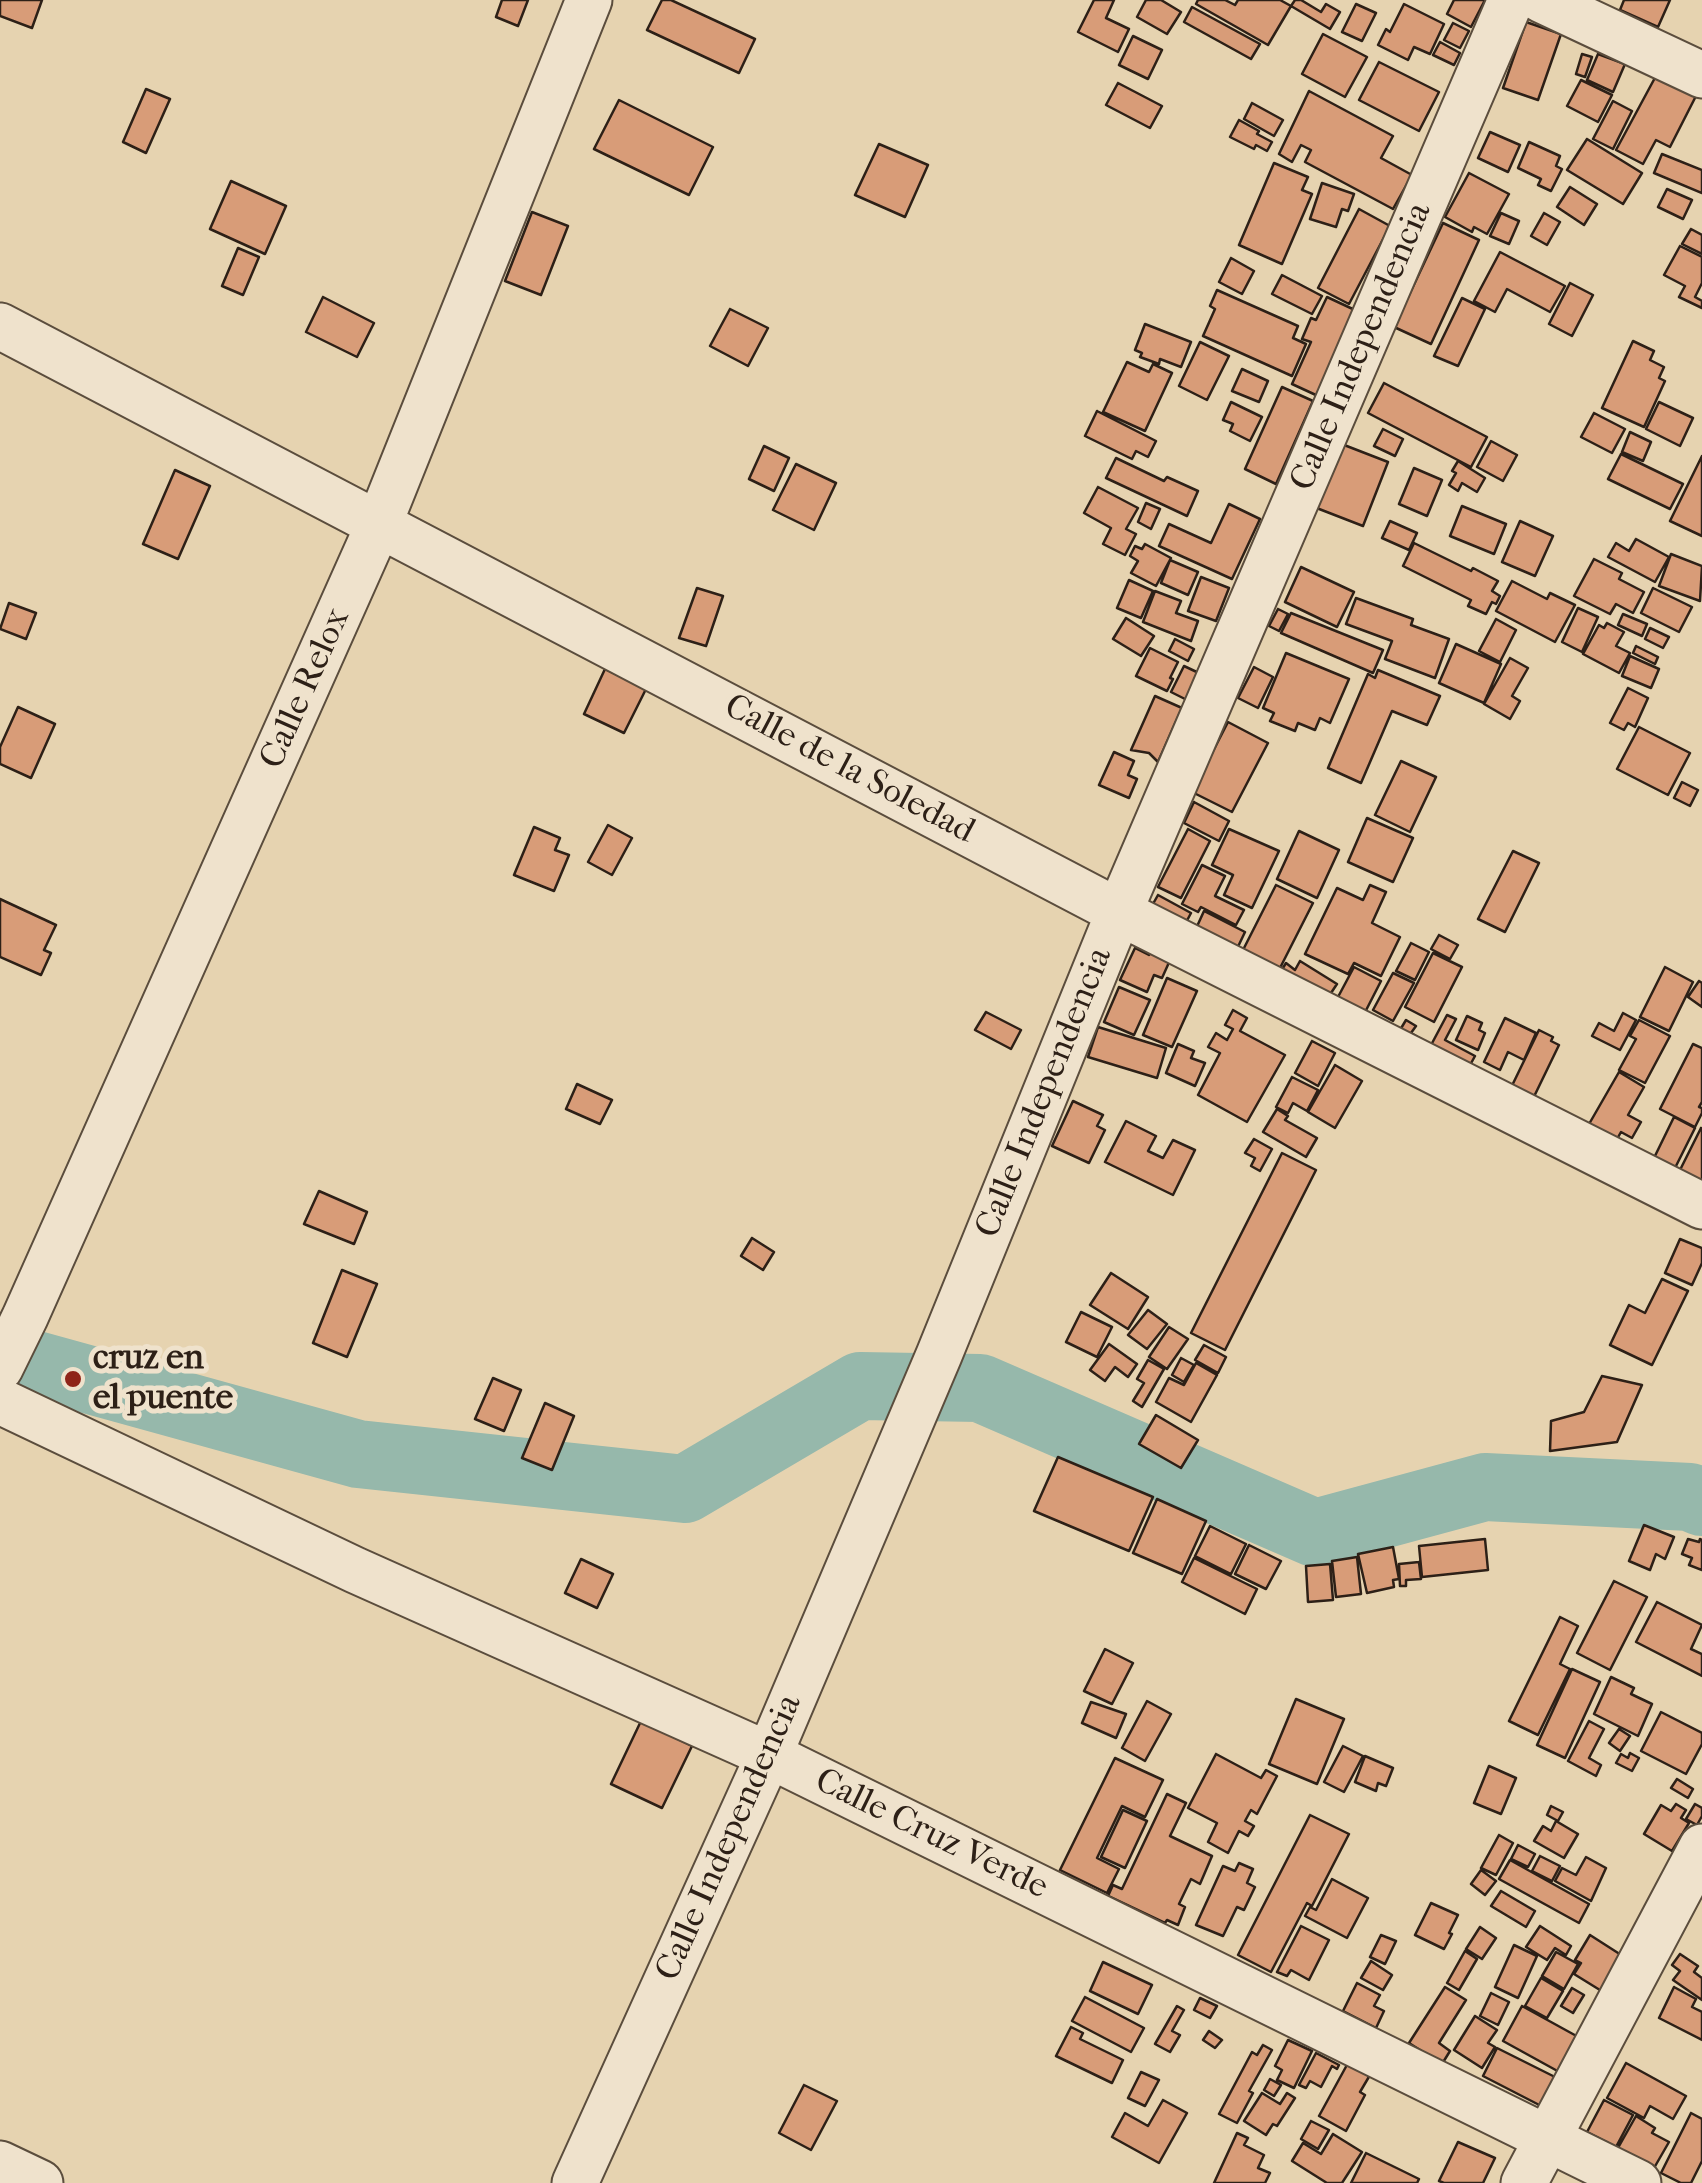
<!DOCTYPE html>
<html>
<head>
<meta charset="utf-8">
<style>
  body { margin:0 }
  canvas { display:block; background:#e6d3b0 }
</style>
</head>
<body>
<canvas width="1702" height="2183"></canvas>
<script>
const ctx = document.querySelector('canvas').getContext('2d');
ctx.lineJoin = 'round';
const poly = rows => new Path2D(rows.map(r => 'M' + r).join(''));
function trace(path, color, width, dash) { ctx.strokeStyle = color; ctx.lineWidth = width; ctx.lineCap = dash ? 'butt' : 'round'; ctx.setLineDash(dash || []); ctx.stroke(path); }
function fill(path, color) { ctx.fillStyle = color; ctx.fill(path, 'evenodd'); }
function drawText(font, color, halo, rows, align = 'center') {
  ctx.font = font + ' "IM FELL French Canon",serif'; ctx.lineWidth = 10; ctx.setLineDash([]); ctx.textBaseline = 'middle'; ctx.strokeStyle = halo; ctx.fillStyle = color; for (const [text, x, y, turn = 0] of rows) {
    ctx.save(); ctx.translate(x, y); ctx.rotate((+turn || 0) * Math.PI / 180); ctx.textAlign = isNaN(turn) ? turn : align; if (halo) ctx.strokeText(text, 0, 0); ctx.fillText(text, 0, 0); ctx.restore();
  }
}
trace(poly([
  [0,1355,358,1454,685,1489,860,1386,980,1388,1315,1533,1485,1487,1690,1497,1702,1502]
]), '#96b8ab', 68);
const building = poly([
  [0,0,42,0,32,28,0,16,0,0],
  [502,0,528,0,518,26,496,17,502,0],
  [662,0,671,0,755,39,739,73,647,30,662,0],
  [1094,0,1114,0,1106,18,1129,29,1118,52,1078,32,1094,0],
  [1146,0,1161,0,1181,12,1167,34,1137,17,1146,0],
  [1198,0,1225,0,1235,5,1238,0,1280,0,1291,6,1268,45,1196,4,1198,0],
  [1295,0,1301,0,1321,12,1326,4,1340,12,1330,29,1291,6,1295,0],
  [1454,0,1485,0,1471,27,1447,14,1454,0],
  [1624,0,1670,0,1658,27,1620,10,1624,0],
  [1356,4,1376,13,1362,41,1342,32,1356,4],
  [1404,4,1444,24,1430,54,1414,47,1408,60,1378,45,1386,29,1390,32,1404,4],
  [1192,7,1260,44,1251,59,1184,22,1192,7],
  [1526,22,1561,34,1538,100,1503,88,1526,22],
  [1453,23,1469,31,1460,48,1444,40,1453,23],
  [1323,34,1367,57,1345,97,1302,74,1323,34],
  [1133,36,1162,50,1148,79,1119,65,1133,36],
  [1440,42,1460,53,1454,65,1433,55,1440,42],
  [1582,54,1592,57,1585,77,1576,74,1582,54],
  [1598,54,1625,64,1613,92,1587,80,1598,54],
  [1379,62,1439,92,1419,131,1359,100,1379,62],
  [1657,74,1697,94,1670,147,1656,140,1643,164,1616,150,1657,74],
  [1581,80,1612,95,1598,122,1567,106,1581,80],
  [1118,83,1162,106,1150,128,1106,105,1118,83],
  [146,89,170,99,146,153,123,142,146,89],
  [1309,91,1393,136,1381,158,1412,175,1393,209,1305,162,1311,150,1301,145,1292,162,1279,154,1309,91],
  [619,100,713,147,689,195,594,149,619,100],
  [1613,101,1632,111,1613,149,1593,139,1613,101],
  [1252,103,1283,120,1274,136,1244,119,1252,103],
  [1239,120,1259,131,1257,134,1272,142,1267,151,1256,145,1254,149,1230,137,1239,120],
  [1490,132,1520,145,1508,172,1478,158,1490,132],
  [1587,139,1642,173,1623,204,1567,170,1587,139],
  [1529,142,1560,156,1556,166,1562,169,1551,191,1538,185,1541,179,1518,168,1529,142],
  [879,144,928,165,905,217,855,195,879,144],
  [1662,154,1702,170,1702,193,1654,173,1662,154],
  [1274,163,1308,177,1302,190,1312,194,1282,264,1239,245,1274,163],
  [1469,173,1509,194,1487,234,1474,227,1472,232,1445,217,1469,173],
  [231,181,286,206,265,254,210,229,231,181],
  [1322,183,1354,194,1348,211,1342,209,1336,227,1310,219,1322,183],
  [1570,187,1597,204,1584,225,1557,207,1570,187],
  [1667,189,1692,200,1683,219,1658,207,1667,189],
  [1359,209,1390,226,1349,304,1318,288,1359,209],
  [532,212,568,226,541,295,505,281,532,212],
  [1501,213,1519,221,1509,244,1490,236,1501,213],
  [1544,213,1560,222,1547,245,1531,236,1544,213],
  [1443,223,1479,240,1431,344,1394,327,1443,223],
  [1691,229,1702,235,1702,254,1682,244,1691,229],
  [1680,246,1702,257,1702,283,1695,297,1702,301,1702,308,1679,297,1685,286,1664,275,1680,246],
  [238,248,259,257,243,295,222,286,238,248],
  [1500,252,1565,286,1550,312,1507,289,1495,312,1474,301,1500,252],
  [1231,258,1254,271,1242,294,1219,282,1231,258],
  [1282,275,1322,296,1312,314,1272,294,1282,275],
  [1570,283,1593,295,1572,336,1549,324,1570,283],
  [1217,290,1298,326,1293,338,1306,344,1292,376,1203,336,1215,309,1210,306,1217,290],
  [323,297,374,323,357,357,306,332,323,297],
  [1327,297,1357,311,1318,396,1292,384,1311,342,1302,339,1311,318,1316,320,1327,297],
  [1462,298,1485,309,1458,366,1434,356,1462,298],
  [730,309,768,328,748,366,710,346,730,309],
  [1145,324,1191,342,1181,367,1160,359,1159,364,1140,357,1142,353,1135,350,1145,324],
  [1633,341,1654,351,1650,360,1664,367,1659,378,1665,381,1644,427,1602,408,1633,341],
  [1200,342,1229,356,1207,400,1179,386,1200,342],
  [1127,362,1149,372,1153,364,1172,373,1145,431,1103,412,1127,362],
  [1242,369,1268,381,1259,402,1232,391,1242,369],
  [1384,383,1487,437,1471,467,1368,413,1384,383],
  [1282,387,1313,401,1276,484,1245,469,1282,387],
  [1231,402,1262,417,1250,441,1230,431,1233,424,1223,420,1231,402],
  [1659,402,1693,418,1680,446,1646,429,1659,402],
  [1097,411,1156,441,1148,457,1136,451,1132,459,1085,436,1097,411],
  [1594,413,1625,429,1612,453,1581,437,1594,413],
  [1383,429,1403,439,1395,456,1374,446,1383,429],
  [1630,432,1651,442,1643,461,1622,452,1630,432],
  [1491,441,1517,455,1503,481,1477,467,1491,441],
  [1339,443,1388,462,1363,526,1314,507,1339,443],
  [764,446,789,458,774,491,749,479,764,446],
  [1621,454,1683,484,1670,509,1608,479,1621,454],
  [1702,456,1702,536,1670,521,1702,456],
  [1116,458,1164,481,1167,477,1198,491,1187,516,1106,478,1116,458],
  [1458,461,1485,478,1477,492,1462,483,1458,491,1449,485,1456,473,1452,471,1458,461],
  [796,464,836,483,814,530,773,510,796,464],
  [1414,468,1442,480,1427,516,1399,504,1414,468],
  [175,470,210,486,178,559,143,544,175,470],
  [1098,487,1138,508,1126,529,1136,534,1125,555,1103,544,1111,528,1084,513,1098,487],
  [1146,503,1160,509,1151,529,1138,522,1146,503],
  [1229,504,1260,519,1232,579,1159,546,1169,524,1211,543,1229,504],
  [1462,506,1506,524,1494,554,1450,536,1462,506],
  [1390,521,1417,533,1409,550,1382,538,1390,521],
  [1520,521,1553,536,1535,576,1502,562,1520,521],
  [1636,539,1669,557,1655,582,1608,557,1616,543,1629,551,1636,539],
  [1414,543,1471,571,1473,568,1498,581,1492,591,1500,596,1496,604,1492,602,1486,614,1468,606,1471,600,1403,566,1414,543],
  [1145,544,1171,558,1156,586,1131,573,1138,561,1130,556,1135,546,1142,549,1145,544],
  [1671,554,1702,566,1700,601,1659,586,1671,554],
  [1594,559,1622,573,1619,579,1644,592,1633,613,1616,604,1610,614,1574,596,1594,559],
  [1170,560,1198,572,1188,595,1161,583,1170,560],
  [1301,567,1354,592,1337,627,1285,602,1301,567],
  [1201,577,1229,588,1216,621,1188,611,1201,577],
  [1129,580,1153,591,1141,618,1117,608,1129,580],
  [1512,581,1547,599,1550,593,1575,605,1555,642,1496,611,1512,581],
  [697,588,723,596,706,646,679,638,697,588],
  [1653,588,1692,607,1679,632,1641,613,1653,588],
  [1155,591,1181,601,1176,613,1198,621,1191,641,1143,622,1155,591],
  [1356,598,1413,619,1411,625,1449,639,1435,678,1385,659,1392,641,1346,624,1356,598],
  [9,603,36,613,26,639,0,629,9,603],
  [1578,608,1598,617,1582,652,1562,642,1578,608],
  [1278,609,1288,614,1279,631,1269,626,1278,609],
  [1291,613,1383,650,1373,673,1281,633,1291,613],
  [1623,614,1647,624,1642,636,1618,625,1623,614],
  [1126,618,1154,636,1141,656,1113,639,1126,618],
  [1496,619,1516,630,1500,662,1479,651,1496,619],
  [1607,623,1624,632,1616,646,1630,653,1619,673,1583,654,1599,625,1604,628,1607,623],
  [1650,628,1669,637,1663,648,1645,639,1650,628],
  [1175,639,1194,649,1188,661,1169,651,1175,639],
  [1456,644,1501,664,1484,703,1439,683,1456,644],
  [1636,646,1658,657,1655,664,1633,653,1636,646],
  [1150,648,1178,662,1170,678,1173,679,1167,691,1136,676,1150,648],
  [1286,653,1349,679,1330,723,1320,718,1315,730,1298,723,1295,731,1270,721,1274,713,1263,708,1286,653],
  [1630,656,1659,669,1651,688,1622,676,1630,656],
  [1510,658,1528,668,1512,696,1520,701,1510,719,1484,704,1510,658],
  [1184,666,1201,674,1189,701,1171,692,1184,666],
  [1254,667,1273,677,1258,708,1238,698,1254,667],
  [605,669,646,689,624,733,584,714,605,669],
  [1378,670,1440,696,1427,725,1392,711,1361,783,1328,768,1368,674,1375,678,1378,670],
  [1628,688,1648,698,1635,727,1628,723,1624,730,1610,723,1628,688],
  [1155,696,1182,708,1158,762,1149,753,1131,750,1155,696],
  [18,707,55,724,31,778,0,764,0,747,18,707],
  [1228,722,1268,743,1232,812,1192,792,1228,722],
  [1639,727,1690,753,1668,795,1617,769,1639,727],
  [1114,752,1134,761,1128,775,1137,779,1129,798,1099,785,1114,752],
  [1401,761,1436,777,1410,832,1375,815,1401,761],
  [1682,782,1698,790,1690,806,1674,798,1682,782],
  [1194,802,1229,821,1219,841,1184,823,1194,802],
  [1367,818,1413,838,1393,882,1348,862,1367,818],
  [608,825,632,838,612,875,588,862,608,825],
  [534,827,560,838,555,850,569,855,554,891,514,875,534,827],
  [1188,829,1210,841,1181,898,1158,887,1188,829],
  [1229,829,1279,851,1252,908,1224,895,1233,875,1212,865,1229,829],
  [1299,831,1339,850,1317,898,1277,879,1299,831],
  [1513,851,1539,863,1505,932,1478,919,1513,851],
  [1202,865,1225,876,1215,896,1244,910,1236,925,1201,907,1198,912,1182,904,1202,865],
  [1276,885,1313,903,1280,968,1243,950,1276,885],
  [1370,885,1386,892,1372,923,1400,937,1381,976,1354,963,1348,974,1305,954,1337,888,1363,900,1370,885],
  [1158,895,1191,913,1182,930,1149,911,1158,895],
  [0,899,56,925,44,950,51,953,41,975,0,957,0,899],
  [1204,911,1245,932,1235,953,1194,933,1204,911],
  [1439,935,1458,945,1450,959,1431,949,1439,935],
  [1411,943,1429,952,1415,980,1396,971,1411,943],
  [1135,948,1149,955,1151,950,1171,958,1162,978,1154,975,1147,992,1120,980,1135,948],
  [1433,953,1462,967,1434,1022,1405,1007,1433,953],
  [1300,961,1337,984,1323,1005,1278,976,1286,963,1295,970,1300,961],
  [1354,967,1381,981,1358,1026,1330,1012,1354,967],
  [1665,967,1693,982,1669,1031,1640,1017,1665,967],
  [1393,973,1414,983,1393,1021,1373,1010,1393,973],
  [1167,978,1197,991,1172,1047,1143,1035,1167,978],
  [1699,981,1702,983,1702,1007,1688,997,1699,981],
  [1119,987,1150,1000,1134,1035,1104,1022,1119,987],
  [1233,1010,1247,1018,1240,1031,1285,1055,1247,1122,1198,1095,1220,1053,1208,1047,1216,1033,1227,1040,1233,1029,1225,1025,1233,1010],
  [986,1012,1021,1030,1011,1049,975,1030,986,1012],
  [1623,1013,1636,1020,1620,1050,1592,1036,1599,1023,1614,1031,1623,1013],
  [1447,1015,1456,1019,1445,1040,1475,1056,1469,1067,1430,1047,1447,1015],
  [1467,1016,1482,1023,1479,1030,1485,1033,1478,1050,1456,1040,1467,1016],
  [1505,1018,1536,1033,1524,1060,1508,1052,1500,1070,1484,1062,1505,1018],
  [1406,1020,1416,1026,1411,1033,1421,1039,1397,1035,1406,1020],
  [1639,1020,1670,1036,1645,1083,1619,1070,1636,1039,1630,1036,1639,1020],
  [1098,1027,1166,1048,1157,1078,1088,1057,1098,1027],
  [1539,1030,1553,1037,1551,1041,1559,1045,1528,1109,1506,1098,1539,1030],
  [1312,1041,1335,1053,1318,1086,1295,1073,1312,1041],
  [1178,1044,1194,1051,1191,1058,1205,1063,1195,1086,1166,1073,1178,1044],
  [1693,1044,1702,1048,1702,1102,1699,1107,1702,1108,1702,1113,1695,1127,1660,1109,1693,1044],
  [1335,1065,1362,1081,1335,1128,1308,1112,1335,1065],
  [1619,1072,1644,1087,1628,1115,1641,1122,1632,1138,1621,1132,1608,1155,1581,1138,1619,1072],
  [1292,1077,1318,1090,1307,1111,1293,1103,1288,1113,1276,1107,1292,1077],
  [577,1084,612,1100,600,1124,566,1109,577,1084],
  [1073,1101,1103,1115,1097,1126,1105,1130,1089,1163,1052,1146,1073,1101],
  [1277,1109,1288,1116,1285,1120,1317,1138,1306,1157,1263,1132,1277,1109],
  [1674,1117,1695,1128,1674,1170,1653,1160,1674,1117],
  [1126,1121,1156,1136,1148,1151,1163,1158,1173,1140,1195,1150,1173,1195,1105,1162,1126,1121],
  [1701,1128,1702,1129,1702,1195,1674,1182,1701,1128],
  [1254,1139,1272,1149,1260,1171,1251,1166,1255,1158,1245,1153,1254,1139],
  [1282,1153,1316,1170,1225,1350,1191,1333,1282,1153],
  [319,1191,367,1212,354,1244,304,1224,319,1191],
  [752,1238,774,1252,763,1270,741,1256,752,1238],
  [1680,1239,1702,1248,1702,1263,1692,1285,1665,1273,1680,1239],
  [342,1270,377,1284,347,1357,313,1343,342,1270],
  [1111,1273,1148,1297,1128,1329,1090,1305,1111,1273],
  [1662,1279,1688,1291,1652,1365,1610,1345,1629,1305,1645,1313,1662,1279],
  [1148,1310,1167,1324,1147,1349,1128,1335,1148,1310],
  [1081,1312,1112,1327,1097,1357,1066,1342,1081,1312],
  [1169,1327,1188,1339,1167,1369,1149,1357,1169,1327],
  [1109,1344,1137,1364,1128,1377,1115,1367,1105,1381,1090,1370,1109,1344],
  [1204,1345,1226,1357,1218,1373,1195,1360,1204,1345],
  [1181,1358,1194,1365,1184,1382,1172,1375,1181,1358],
  [1148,1360,1164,1369,1142,1407,1133,1401,1144,1383,1137,1379,1148,1360],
  [1196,1363,1217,1375,1191,1422,1156,1402,1169,1378,1184,1385,1196,1363],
  [1602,1376,1642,1385,1617,1442,1550,1451,1551,1421,1584,1412,1602,1376],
  [493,1378,521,1390,504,1431,475,1419,493,1378],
  [545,1403,574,1416,552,1470,522,1458,545,1403],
  [1156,1415,1198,1440,1181,1468,1139,1444,1156,1415],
  [1058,1457,1153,1497,1129,1551,1034,1511,1058,1457],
  [1157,1499,1206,1521,1182,1574,1133,1553,1157,1499],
  [1644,1525,1674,1537,1665,1559,1656,1554,1650,1570,1629,1561,1644,1525],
  [1210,1526,1246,1544,1231,1574,1195,1556,1210,1526],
  [1485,1539,1488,1570,1422,1577,1419,1546,1485,1539],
  [1688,1539,1699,1542,1700,1539,1702,1540,1702,1570,1689,1565,1692,1558,1682,1554,1688,1539],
  [1249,1545,1281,1561,1266,1589,1235,1574,1249,1545],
  [1393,1547,1399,1579,1393,1580,1394,1587,1367,1593,1358,1554,1393,1547],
  [1357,1557,1361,1594,1336,1597,1332,1561,1357,1557],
  [1194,1558,1257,1589,1245,1614,1182,1582,1194,1558],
  [581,1559,613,1574,597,1608,565,1593,581,1559],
  [1419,1562,1421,1579,1406,1580,1406,1586,1400,1586,1399,1564,1419,1562],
  [1330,1564,1333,1600,1308,1602,1306,1566,1330,1564],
  [1614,1581,1647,1597,1610,1670,1577,1653,1614,1581],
  [1657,1602,1702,1625,1691,1649,1702,1654,1702,1676,1636,1642,1657,1602],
  [1560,1617,1578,1626,1560,1664,1570,1669,1538,1735,1509,1721,1560,1617],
  [1105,1649,1133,1663,1112,1704,1084,1691,1105,1649],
  [1572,1669,1600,1682,1565,1758,1537,1745,1572,1669],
  [1611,1677,1634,1688,1631,1694,1652,1704,1638,1736,1594,1714,1611,1677],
  [1296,1699,1344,1719,1317,1784,1269,1764,1296,1699],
  [1147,1701,1171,1714,1145,1761,1122,1748,1147,1701],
  [1091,1702,1126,1714,1116,1738,1082,1723,1091,1702],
  [1661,1712,1702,1733,1702,1744,1686,1774,1641,1751,1661,1712],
  [641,1721,692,1746,662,1808,611,1784,641,1721],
  [1589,1721,1604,1729,1589,1758,1601,1765,1596,1776,1568,1761,1589,1721],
  [1619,1729,1630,1736,1620,1751,1609,1743,1619,1729],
  [1343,1746,1363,1756,1344,1792,1324,1782,1343,1746],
  [1630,1753,1639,1758,1632,1771,1616,1763,1621,1754,1628,1758,1630,1753],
  [1216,1754,1261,1778,1266,1770,1277,1776,1257,1814,1251,1810,1245,1821,1254,1826,1248,1836,1239,1831,1228,1853,1208,1842,1217,1823,1188,1808,1216,1754],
  [1365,1756,1393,1768,1386,1786,1378,1783,1376,1791,1355,1782,1365,1756],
  [1115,1758,1163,1780,1145,1817,1122,1806,1097,1858,1119,1869,1107,1893,1060,1870,1115,1758],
  [1489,1766,1516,1778,1501,1814,1474,1803,1489,1766],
  [1677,1779,1693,1789,1688,1798,1671,1788,1677,1779],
  [1167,1794,1186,1803,1170,1836,1212,1856,1200,1884,1191,1879,1179,1904,1185,1907,1178,1925,1167,1920,1165,1923,1108,1896,1113,1885,1122,1889,1167,1794],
  [1676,1804,1686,1810,1681,1818,1689,1823,1672,1851,1644,1834,1661,1805,1671,1811,1676,1804],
  [1695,1804,1702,1808,1702,1816,1697,1825,1686,1819,1695,1804],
  [1551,1806,1563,1812,1558,1821,1547,1815,1551,1806],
  [1123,1810,1147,1821,1125,1868,1101,1857,1123,1810],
  [1310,1815,1349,1834,1312,1906,1307,1903,1271,1972,1238,1955,1310,1815],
  [1556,1821,1578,1834,1564,1858,1534,1841,1543,1826,1551,1831,1556,1821],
  [1499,1835,1513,1843,1496,1875,1481,1868,1499,1835],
  [1518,1845,1535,1854,1528,1867,1511,1859,1518,1845],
  [1540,1856,1560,1866,1552,1881,1532,1871,1540,1856],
  [1586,1857,1606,1868,1591,1901,1555,1881,1562,1868,1576,1875,1586,1857],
  [1510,1860,1589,1904,1579,1923,1499,1879,1510,1860],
  [1239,1863,1253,1869,1247,1883,1255,1887,1244,1910,1237,1907,1223,1936,1196,1925,1223,1866,1235,1871,1239,1863],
  [1481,1870,1496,1881,1485,1895,1471,1884,1481,1870],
  [1332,1879,1368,1898,1347,1938,1305,1916,1310,1907,1316,1910,1332,1879],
  [1501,1891,1535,1911,1526,1927,1491,1906,1501,1891],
  [1431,1903,1458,1915,1449,1933,1452,1934,1444,1949,1415,1935,1431,1903],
  [1301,1926,1329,1940,1309,1980,1291,1970,1287,1976,1277,1972,1301,1926],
  [1540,1926,1571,1946,1566,1955,1555,1948,1547,1960,1526,1947,1540,1926],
  [1480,1927,1496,1938,1482,1959,1466,1949,1480,1927],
  [1381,1935,1396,1941,1385,1964,1370,1957,1381,1935],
  [1590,1935,1629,1960,1608,1995,1574,1974,1581,1963,1575,1960,1590,1935],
  [1514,1945,1537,1956,1518,1998,1495,1987,1514,1945],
  [1465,1951,1477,1959,1459,1990,1447,1983,1465,1951],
  [1556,1952,1578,1964,1564,1989,1542,1976,1556,1952],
  [1680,1954,1698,1966,1694,1972,1702,1978,1702,2000,1673,1980,1680,1971,1672,1965,1680,1954],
  [1371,1961,1392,1975,1383,1990,1361,1978,1371,1961],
  [1103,1962,1152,1985,1138,2014,1090,1991,1103,1962],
  [1541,1978,1563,1991,1547,2018,1525,2006,1541,1978],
  [1357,1983,1380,1995,1374,2006,1384,2011,1376,2028,1343,2011,1357,1983],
  [1445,1987,1466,2000,1439,2043,1450,2051,1442,2064,1409,2043,1445,1987],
  [1674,1987,1696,1999,1692,2007,1702,2012,1702,2040,1659,2018,1674,1987],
  [1572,1988,1584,1995,1573,2013,1561,2006,1572,1988],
  [1491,1993,1509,2002,1498,2025,1480,2016,1491,1993],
  [1085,1997,1144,2028,1131,2052,1072,2021,1085,1997],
  [1200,1998,1217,2006,1210,2018,1194,2010,1200,1998],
  [1177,2006,1184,2010,1172,2031,1180,2035,1170,2052,1155,2044,1177,2006],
  [1522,2006,1591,2044,1572,2079,1503,2041,1522,2006],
  [1475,2016,1497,2030,1488,2043,1495,2047,1482,2068,1454,2050,1475,2016],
  [1071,2027,1083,2033,1080,2039,1123,2060,1112,2083,1056,2056,1071,2027],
  [1209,2031,1222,2040,1215,2048,1203,2040,1209,2031],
  [1288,2040,1312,2051,1294,2088,1277,2080,1282,2070,1275,2066,1288,2040],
  [1263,2045,1272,2050,1249,2091,1253,2093,1237,2123,1219,2114,1252,2052,1257,2055,1263,2045],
  [1497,2048,1563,2081,1549,2110,1483,2076,1497,2048],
  [1316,2053,1339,2065,1337,2069,1332,2066,1321,2087,1310,2081,1306,2088,1299,2085,1316,2053],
  [1348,2063,1370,2075,1360,2092,1365,2095,1346,2131,1319,2116,1348,2063],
  [1626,2063,1686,2096,1673,2119,1650,2106,1644,2118,1607,2098,1626,2063],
  [1141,2072,1159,2080,1145,2106,1128,2098,1141,2072],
  [1270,2079,1281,2085,1274,2096,1264,2090,1270,2079],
  [804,2085,837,2101,811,2150,779,2133,804,2085],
  [1262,2093,1280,2104,1287,2093,1295,2098,1277,2126,1273,2124,1266,2135,1244,2121,1262,2093],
  [1163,2100,1187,2113,1159,2163,1112,2137,1125,2113,1148,2126,1163,2100],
  [1604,2100,1633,2115,1616,2147,1587,2132,1604,2100],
  [1691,2113,1702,2119,1702,2161,1691,2183,1681,2183,1661,2173,1691,2113],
  [1636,2116,1655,2128,1652,2133,1669,2142,1650,2175,1614,2155,1636,2116],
  [1311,2121,1329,2130,1318,2149,1301,2139,1311,2121],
  [1237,2133,1248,2138,1244,2145,1264,2155,1258,2168,1270,2173,1265,2183,1214,2183,1237,2133],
  [1333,2134,1362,2152,1342,2183,1327,2183,1292,2161,1303,2143,1321,2154,1333,2134],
  [1458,2142,1495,2158,1483,2183,1444,2183,1439,2181,1458,2142],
  [1366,2153,1419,2179,1417,2183,1351,2183,1366,2153]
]);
fill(building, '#d89c78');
trace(building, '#2d2017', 2.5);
const minor = poly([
  [1542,0,1702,75],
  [0,326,1119,912,1702,1206],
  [0,1368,25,1317,379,524,589,0],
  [0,1401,355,1570,769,1755,1638,2183],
  [0,2164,40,2183],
  [575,2183,769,1755,939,1355,1119,912,1511,0],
  [1524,2183,1702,1847]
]);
trace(minor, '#5b4d3d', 49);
trace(minor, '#efe2cc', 45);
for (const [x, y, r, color] of [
  [73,1379,10,"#8f2418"]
]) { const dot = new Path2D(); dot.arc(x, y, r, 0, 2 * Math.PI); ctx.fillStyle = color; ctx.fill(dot); trace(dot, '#efe2cc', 4); }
drawText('35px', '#2d2017', '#efe2cc', [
  ["Calle Independencia",1362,347,-67],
  ["Calle Relox",306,689,-66],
  ["Calle de la Soledad",849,770,28],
  ["Calle Independencia",1045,1093,-68],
  ["Calle Cruz Verde",931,1835,26],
  ["Calle Independencia",730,1838,-66]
]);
drawText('bold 35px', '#2d2017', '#efe2cc', [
  ["cruz en",93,1359],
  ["el puente",93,1399]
], 'left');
</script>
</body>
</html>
